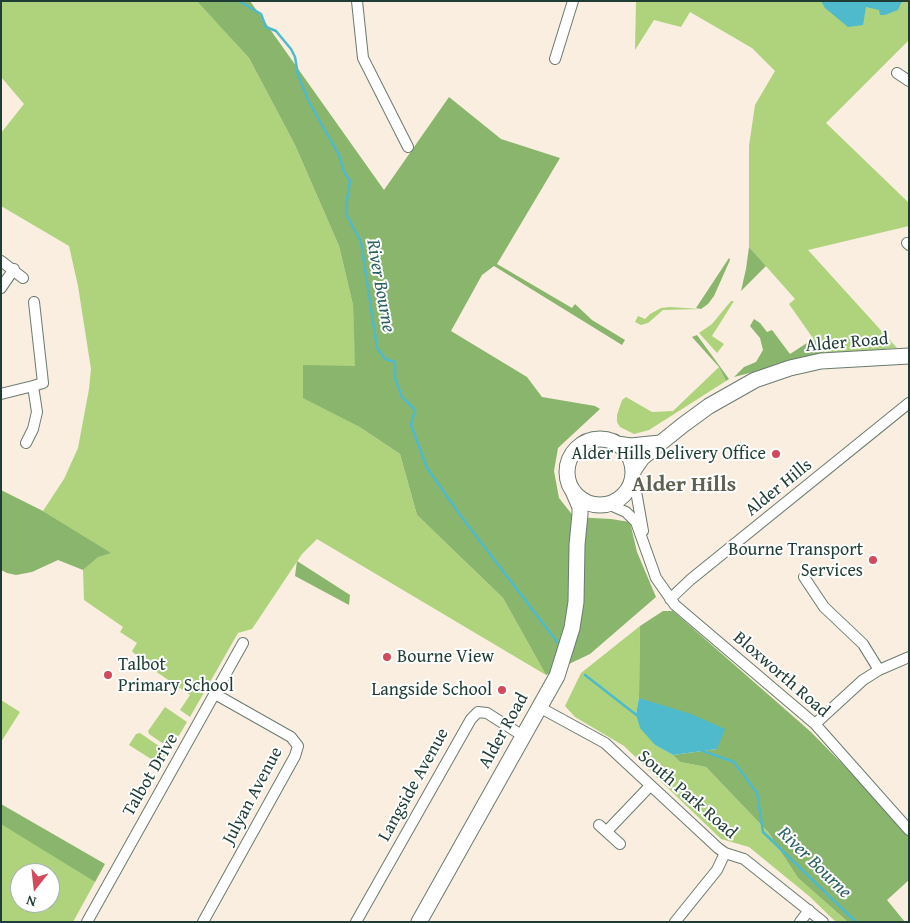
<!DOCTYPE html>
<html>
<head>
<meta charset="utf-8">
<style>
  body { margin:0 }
  #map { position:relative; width:910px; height:923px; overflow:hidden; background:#f9eedf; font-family:"Gentium Book Plus",serif }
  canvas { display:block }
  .frame { position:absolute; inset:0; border:2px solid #1f3d34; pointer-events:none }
  .north { position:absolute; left:10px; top:863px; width:50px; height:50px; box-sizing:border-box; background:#fff; border:1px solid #a5b1ae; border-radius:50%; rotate:196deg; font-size:14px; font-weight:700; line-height:20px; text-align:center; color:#1f3d34 }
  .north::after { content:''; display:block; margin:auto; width:18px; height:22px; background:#d1495b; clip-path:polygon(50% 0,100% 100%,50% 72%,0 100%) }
</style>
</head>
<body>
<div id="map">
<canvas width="910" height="923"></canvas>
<div class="frame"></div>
<div class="north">N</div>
</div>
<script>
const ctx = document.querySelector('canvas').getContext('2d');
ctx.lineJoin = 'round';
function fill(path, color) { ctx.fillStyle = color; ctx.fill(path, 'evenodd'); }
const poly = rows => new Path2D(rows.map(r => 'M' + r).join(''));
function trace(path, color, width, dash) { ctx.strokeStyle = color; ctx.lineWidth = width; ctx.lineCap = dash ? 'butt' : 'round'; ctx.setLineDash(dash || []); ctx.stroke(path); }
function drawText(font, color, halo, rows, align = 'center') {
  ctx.font = font + ' "Gentium Book Plus",serif'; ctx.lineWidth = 4; ctx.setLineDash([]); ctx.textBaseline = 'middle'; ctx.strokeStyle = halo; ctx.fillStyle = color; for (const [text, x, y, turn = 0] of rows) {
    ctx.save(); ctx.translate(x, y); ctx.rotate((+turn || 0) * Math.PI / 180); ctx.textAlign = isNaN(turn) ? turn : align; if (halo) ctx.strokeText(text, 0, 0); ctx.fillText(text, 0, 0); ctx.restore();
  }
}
fill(poly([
  [1,1,198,1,249,58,295,145,339,246,353,305,358,426,400,454,417,515,503,598,546,675,317,539,302,554,252,629,238,633,190,717,180,710,190,695,145,664,132,651,137,643,120,632,123,627,84,600,83,570,98,556,110,553,43,511,64,479,78,448,89,389,91,369,78,286,69,246,1,206,1,133,24,104,1,77],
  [636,1,909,1,909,40,826,123,909,203,909,226,808,250,897,348,824,354,789,304,795,299,749,247,749,146,755,105,775,71,752,48,690,12,681,27,654,20,635,50],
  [731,301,734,301,712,336,724,344,717,353,699,333,712,324],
  [670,307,701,309,663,310,648,323,641,325,635,322,638,316,645,319,650,314,661,308],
  [719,367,726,381,649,430,634,434,620,427,617,422,617,415,622,400,626,397,652,412,673,411],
  [640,626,639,698,636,714,655,745,673,755,680,762,706,767,768,832,798,878,848,922,836,922,809,896,749,847,721,839,624,746,575,717,565,706,581,673],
  [1,700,20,712,1,742],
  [165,707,187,722,171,749,149,734,148,731],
  [140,733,169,753,162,766,129,745,136,734],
  [1,823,95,882,73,922,1,922],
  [20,873,50,873,50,903,20,903]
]), '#aed37c');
fill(poly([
  [197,1,250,1,384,190,449,97,501,139,560,158,497,264,572,308,575,304,592,320,625,340,622,345,494,266,482,275,451,331,527,377,542,397,595,406,600,409,558,448,554,471,559,498,574,517,611,519,630,522,637,552,656,597,590,654,546,675,503,598,417,515,400,454,358,426,303,398,303,365,355,366,353,305,339,246,295,145,249,58],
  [749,247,766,266,741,291,746,269],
  [729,258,730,260,714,296,708,304,701,309,696,308],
  [754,319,760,323,767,332,772,330,790,354,813,339,824,354,734,377,744,367,756,362,763,350,760,338,750,326],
  [697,335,729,379,726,381,719,367,692,337],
  [1,490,43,511,111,553,98,557,83,570,58,560,32,572,16,575,7,573,1,570],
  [297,561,350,595,349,605,295,576],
  [663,611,673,611,811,732,909,832,909,880,887,900,905,922,848,922,798,878,768,832,706,767,680,762,673,755,717,749,639,698,640,626],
  [1,804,105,864,95,882,1,824]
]), '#8ab56c');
fill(poly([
  [821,1,902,1,898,10,885,15,880,15,879,10,866,7,863,25,848,27,825,8],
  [639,698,691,714,725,729,717,749,673,755,655,745,640,728,636,714]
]), '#4fbacb');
trace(poly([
  [227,1,231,1],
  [239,1,261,14,266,27,276,31,291,49,295,57,298,75,309,102,339,155,344,172,350,181,347,200,346,214,361,242,377,348,385,359,395,362,395,379,402,397,415,410,411,425,427,468,463,519,558,643],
  [585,675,639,717],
  [700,750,734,762,757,793,763,832,856,922]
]), '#4fbacb', 2.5);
const street = poly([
  [357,1,363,58,408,147],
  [555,59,573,1],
  [897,73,909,81],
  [907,243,909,245],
  [1,261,23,278],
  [1,288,14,269],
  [33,386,43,383,34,302],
  [1,394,33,386,37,412,33,429,26,443],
  [633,474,643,531],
  [608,504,626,512,636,522,656,578,675,605,815,724,909,830],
  [804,577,824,607,863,644,879,670],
  [670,599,690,580,909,403],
  [539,707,605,743,718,848,725,853,744,859,823,922],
  [815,724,863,680,879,670,909,657],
  [599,825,620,844],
  [607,831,650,786],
  [87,922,243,643],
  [203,922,295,756,298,746,291,737,215,694],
  [356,922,471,719,478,712,487,713,523,736],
  [675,922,717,870,725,853],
  [800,922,809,910]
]);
const primary = poly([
  '567 472a33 33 0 1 1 66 0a33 33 0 1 1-66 0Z',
  [617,444,631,446,660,443],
  [633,471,642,458,683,425,709,406,755,380,790,368,821,361,909,356],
  [419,922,557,676,572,628,576,602,577,545,580,514,580,507,573,491]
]);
trace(street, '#6b7b70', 12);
trace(primary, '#6b7b70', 17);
trace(street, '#fff', 10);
trace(primary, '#fff', 15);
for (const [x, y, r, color] of [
  [776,454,5,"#d1495b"],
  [873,560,5,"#d1495b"],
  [387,657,5,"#d1495b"],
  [108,675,5,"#d1495b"],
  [502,690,5,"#d1495b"]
]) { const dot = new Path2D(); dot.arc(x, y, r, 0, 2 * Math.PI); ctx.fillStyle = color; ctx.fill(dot); trace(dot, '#fff', 2); }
drawText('18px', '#1f3d34', '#fff', [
  ["Alder Road",847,343,-5],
  ["Alder Hills",779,488,-39],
  ["Bloxworth Road",781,675,41],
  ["Alder Road",504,731,-61],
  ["Talbot Drive",151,775,-60],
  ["Langside Avenue",414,785,-61],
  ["South Park Road",687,795,41],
  ["Julyan Avenue",253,796,-62]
]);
drawText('18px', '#1f3d34', '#fff', [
  ["Alder Hills Delivery Office",766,454],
  ["Bourne Transport",863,550],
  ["Services",863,571],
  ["Bourne View",397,657,"left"],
  ["Talbot",118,665,"left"],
  ["Primary School",118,686,"left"],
  ["Langside School",492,690]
], 'right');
drawText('italic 19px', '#2d6261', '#fff', [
  ["River Bourne",380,286,80],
  ["River Bourne",814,863,44]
]);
drawText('bold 22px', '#5e6250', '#fff', [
  ["Alder Hills",684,485]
]);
</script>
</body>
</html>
